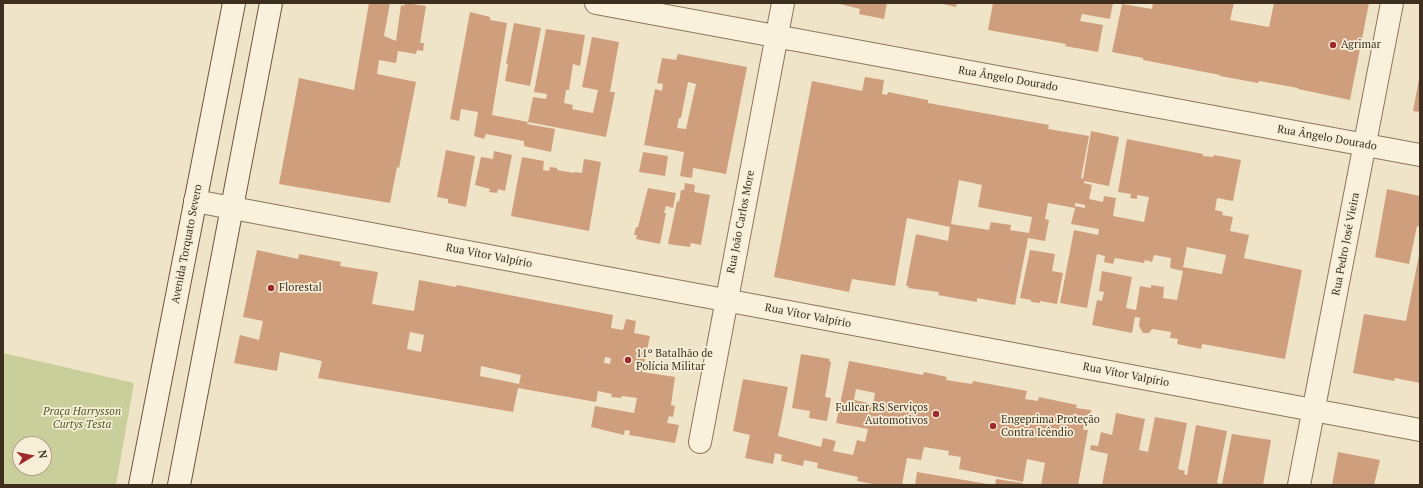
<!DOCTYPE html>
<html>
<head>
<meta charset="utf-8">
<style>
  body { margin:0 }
  #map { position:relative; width:1423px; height:488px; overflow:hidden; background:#f0e4c8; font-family:"PT Serif",serif }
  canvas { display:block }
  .frame { position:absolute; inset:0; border:4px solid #3d2e20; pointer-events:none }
  .north { position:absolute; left:12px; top:436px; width:40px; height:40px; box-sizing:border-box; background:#f7eed8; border:1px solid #ada18e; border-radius:50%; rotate:80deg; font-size:11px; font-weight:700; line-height:16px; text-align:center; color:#3d2e20 }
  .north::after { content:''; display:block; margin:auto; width:14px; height:18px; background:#9e2a2b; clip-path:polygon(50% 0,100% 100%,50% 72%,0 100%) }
</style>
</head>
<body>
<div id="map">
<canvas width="1423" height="488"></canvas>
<div class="frame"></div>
<div class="north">N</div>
</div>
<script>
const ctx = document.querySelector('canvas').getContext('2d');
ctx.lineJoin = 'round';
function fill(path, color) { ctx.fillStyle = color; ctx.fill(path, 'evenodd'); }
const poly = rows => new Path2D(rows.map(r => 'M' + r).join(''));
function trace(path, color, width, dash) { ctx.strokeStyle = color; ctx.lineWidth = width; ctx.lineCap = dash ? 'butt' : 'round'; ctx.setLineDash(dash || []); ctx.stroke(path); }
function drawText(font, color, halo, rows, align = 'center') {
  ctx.font = font + ' "PT Serif",serif'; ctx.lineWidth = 3.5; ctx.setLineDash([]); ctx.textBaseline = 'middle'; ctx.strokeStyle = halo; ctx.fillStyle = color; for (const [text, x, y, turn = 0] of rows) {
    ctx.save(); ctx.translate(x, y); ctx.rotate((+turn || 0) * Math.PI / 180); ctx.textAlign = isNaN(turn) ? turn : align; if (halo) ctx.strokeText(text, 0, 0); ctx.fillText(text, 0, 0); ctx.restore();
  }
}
fill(poly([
  [3,353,134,383,116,485,3,485],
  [20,444,44,444,44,468,20,468]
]), '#c9cf9b');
fill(poly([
  [369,3,390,3,384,36,396,41,401,5,404,6,405,3,406,3,426,6,420,43,424,43,423,51,417,50,416,54,398,51,396,63,379,60,377,74,416,82,399,168,397,167,390,203,279,184,299,78,354,90],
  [836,3,887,3,884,19,859,14,860,9],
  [939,3,957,3,956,7],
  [993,3,1113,3,1110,19,1082,14,1080,21,1103,25,1098,52,1065,46,1066,44,988,30],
  [1153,3,1234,3,1230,20,1269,27,1274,3,1369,3,1350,100,1298,89,1298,88,1259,81,1258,83,1220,76,1220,75,1143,60,1143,58,1112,52,1122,4,1152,9],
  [470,12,490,17,490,20,507,23,492,115,528,122,527,124,555,129,551,152,524,146,524,141,486,134,484,139,474,136,478,112,461,109,459,121,450,119],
  [514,23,541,28,530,86,505,81,508,64,506,64],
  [546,29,585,35,580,66,573,64,569,90,566,90,564,103,573,105,572,109,593,113,598,90,582,87,592,37,619,42,610,92,615,92,606,137,528,122,533,97,546,99,547,94,534,92],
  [678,54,747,67,726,174,693,168,692,178,680,176,684,152,644,145,655,89,662,91,663,84,657,83,662,58,676,60],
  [688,82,696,84,686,129,677,128,679,118,681,118],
  [865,77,884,80,882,94,887,95,888,92,928,100,928,103,1049,125,1048,129,1089,136,1081,178,1083,179,1091,131,1119,137,1109,186,1084,181,1084,183,1092,185,1089,199,1103,202,1104,196,1116,198,1113,216,1144,222,1149,197,1137,195,1137,199,1130,198,1131,194,1118,192,1127,139,1203,154,1203,156,1213,157,1214,155,1241,160,1233,201,1217,198,1215,210,1223,212,1222,215,1233,217,1230,231,1249,235,1244,258,1302,270,1285,359,1208,345,1202,344,1201,349,1177,344,1178,339,1170,338,1171,332,1152,329,1149,333,1143,333,1139,326,1140,318,1135,317,1132,333,1092,325,1097,300,1102,301,1104,292,1099,291,1102,271,1132,277,1126,308,1136,310,1140,286,1151,288,1151,285,1164,287,1163,298,1177,300,1183,271,1170,268,1171,258,1154,255,1152,262,1145,260,1144,263,1115,258,1113,264,1104,262,1105,256,1097,254,1087,308,1060,303,1074,230,1098,235,1099,229,1071,224,1075,208,1048,203,1045,219,1049,220,1045,241,1028,238,1015,305,977,298,977,302,938,295,939,292,908,288,909,286,906,286,916,234,948,241,950,227,907,218,895,286,852,279,849,292,774,277,812,81,862,91],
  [959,180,982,185,978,207,1032,217,1029,233,1010,230,1011,225,991,222,989,230,951,224],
  [1075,203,1085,205,1085,208,1075,206],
  [1187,247,1226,255,1222,274,1183,267],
  [1419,79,1420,79,1420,112,1413,111],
  [446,150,475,156,466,207,448,203,448,199,437,197],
  [494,151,512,155,505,191,498,189,497,193,489,192,490,189,475,185,481,157,493,159],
  [643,152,668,156,665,176,639,172],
  [522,157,544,161,543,170,549,171,550,167,557,168,557,170,574,173,574,172,582,173,584,159,601,162,589,231,511,216],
  [685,183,695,185,694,192,710,195,701,245,691,243,690,247,668,244,677,201,679,202,681,190,684,190],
  [648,188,676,193,673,208,666,206,664,213,666,213,660,244,636,239,637,235,634,235,636,227,638,227],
  [1387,189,1420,196,1420,227,1417,226,1409,264,1375,257],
  [257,250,298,259,299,254,341,262,340,266,378,272,372,304,414,311,419,280,456,287,457,285,613,315,611,328,623,330,626,319,636,321,634,333,650,336,644,364,635,362,634,368,643,370,642,372,675,377,671,405,675,406,673,417,669,416,667,423,679,425,675,443,629,435,630,431,625,430,624,435,591,427,595,406,634,413,637,398,622,396,621,398,611,397,612,394,598,391,596,402,518,388,513,412,318,378,322,361,280,352,277,371,234,363,240,335,259,340,263,321,243,317],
  [410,332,424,335,421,352,407,349],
  [605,357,611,358,610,364,604,363],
  [481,366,521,375,519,384,480,376],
  [1030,250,1055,254,1052,271,1063,273,1057,304,1040,301,1040,303,1031,302,1031,300,1020,298],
  [1419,255,1420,383,1395,378,1394,381,1353,373,1364,314,1406,321],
  [801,354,830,359,829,361,831,362,825,397,831,398,827,421,809,418,810,411,792,408],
  [849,361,923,375,924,372,947,377,946,380,972,384,973,381,1027,391,1025,399,1038,401,1039,397,1077,405,1076,408,1091,410,1090,419,1086,418,1083,430,1088,430,1078,485,1041,485,1045,463,1027,459,1023,482,959,469,961,457,948,455,949,451,924,447,921,460,907,458,902,485,878,485,857,481,858,477,817,468,818,463,804,460,803,466,781,461,782,455,775,453,773,464,745,458,750,435,733,431,743,379,788,387,778,436,821,447,823,438,836,441,833,451,853,455,857,440,865,442,868,429,836,423],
  [856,389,875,393,873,404,854,400],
  [1116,413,1145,419,1139,450,1148,452,1155,417,1187,423,1178,469,1185,471,1184,474,1187,475,1196,425,1227,431,1217,483,1222,484,1232,434,1271,440,1263,485,1102,485,1108,454,1090,450,1091,445,1098,446,1101,432,1112,435],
  [1338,452,1380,460,1374,485,1332,485],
  [917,472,988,484,988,485,915,485],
  [996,479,1023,483,1022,485,995,485]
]), '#cf9f7d');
const street = poly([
  [596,3,1420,155],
  [195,201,1420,430],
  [700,442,783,3],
  [1299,485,1392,3]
]);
const secondary = poly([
  [140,485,234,3],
  [179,485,271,3]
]);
trace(street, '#8d765c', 24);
trace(secondary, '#6f573f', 24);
trace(street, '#faf1dc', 22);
trace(secondary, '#faf1dc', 22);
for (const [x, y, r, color] of [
  [1333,45,4,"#9e2a2b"],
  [271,288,4,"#9e2a2b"],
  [628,360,4,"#9e2a2b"],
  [936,414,4,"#9e2a2b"],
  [993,426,4,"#9e2a2b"]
]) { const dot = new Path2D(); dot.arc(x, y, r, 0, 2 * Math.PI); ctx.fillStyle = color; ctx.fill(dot); trace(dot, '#f7eed8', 1.5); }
drawText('11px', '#3d2e20', '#f7eed8', [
  ["Agrimar",1341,45],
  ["Florestal",279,288],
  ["11º Batalhão de",636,354],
  ["Polícia Militar",636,367],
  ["Fullcar RS Serviços",928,408,"right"],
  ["Automotivos",928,421,"right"],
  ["Engeprima Proteção",1001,420],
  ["Contra Icêndio",1001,433]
], 'left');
drawText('11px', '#3d2e20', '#f7eed8', [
  ["Rua Ângelo Dourado",1008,79,10],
  ["Rua Ângelo Dourado",1327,138,10],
  ["Rua João Carlos More",741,222,-79],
  ["Avenida Torquato Severo",187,244,-79],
  ["Rua Pedro José Vieira",1346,244,-79],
  ["Rua Vítor Valpírio",489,256,11],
  ["Rua Vítor Valpírio",808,316,11],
  ["Rua Vítor Valpírio",1126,375,11]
]);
drawText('italic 11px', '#4d5a26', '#f7eed8', [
  ["Praça Harrysson",82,412],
  ["Curtys Testa",82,425]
]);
</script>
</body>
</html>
